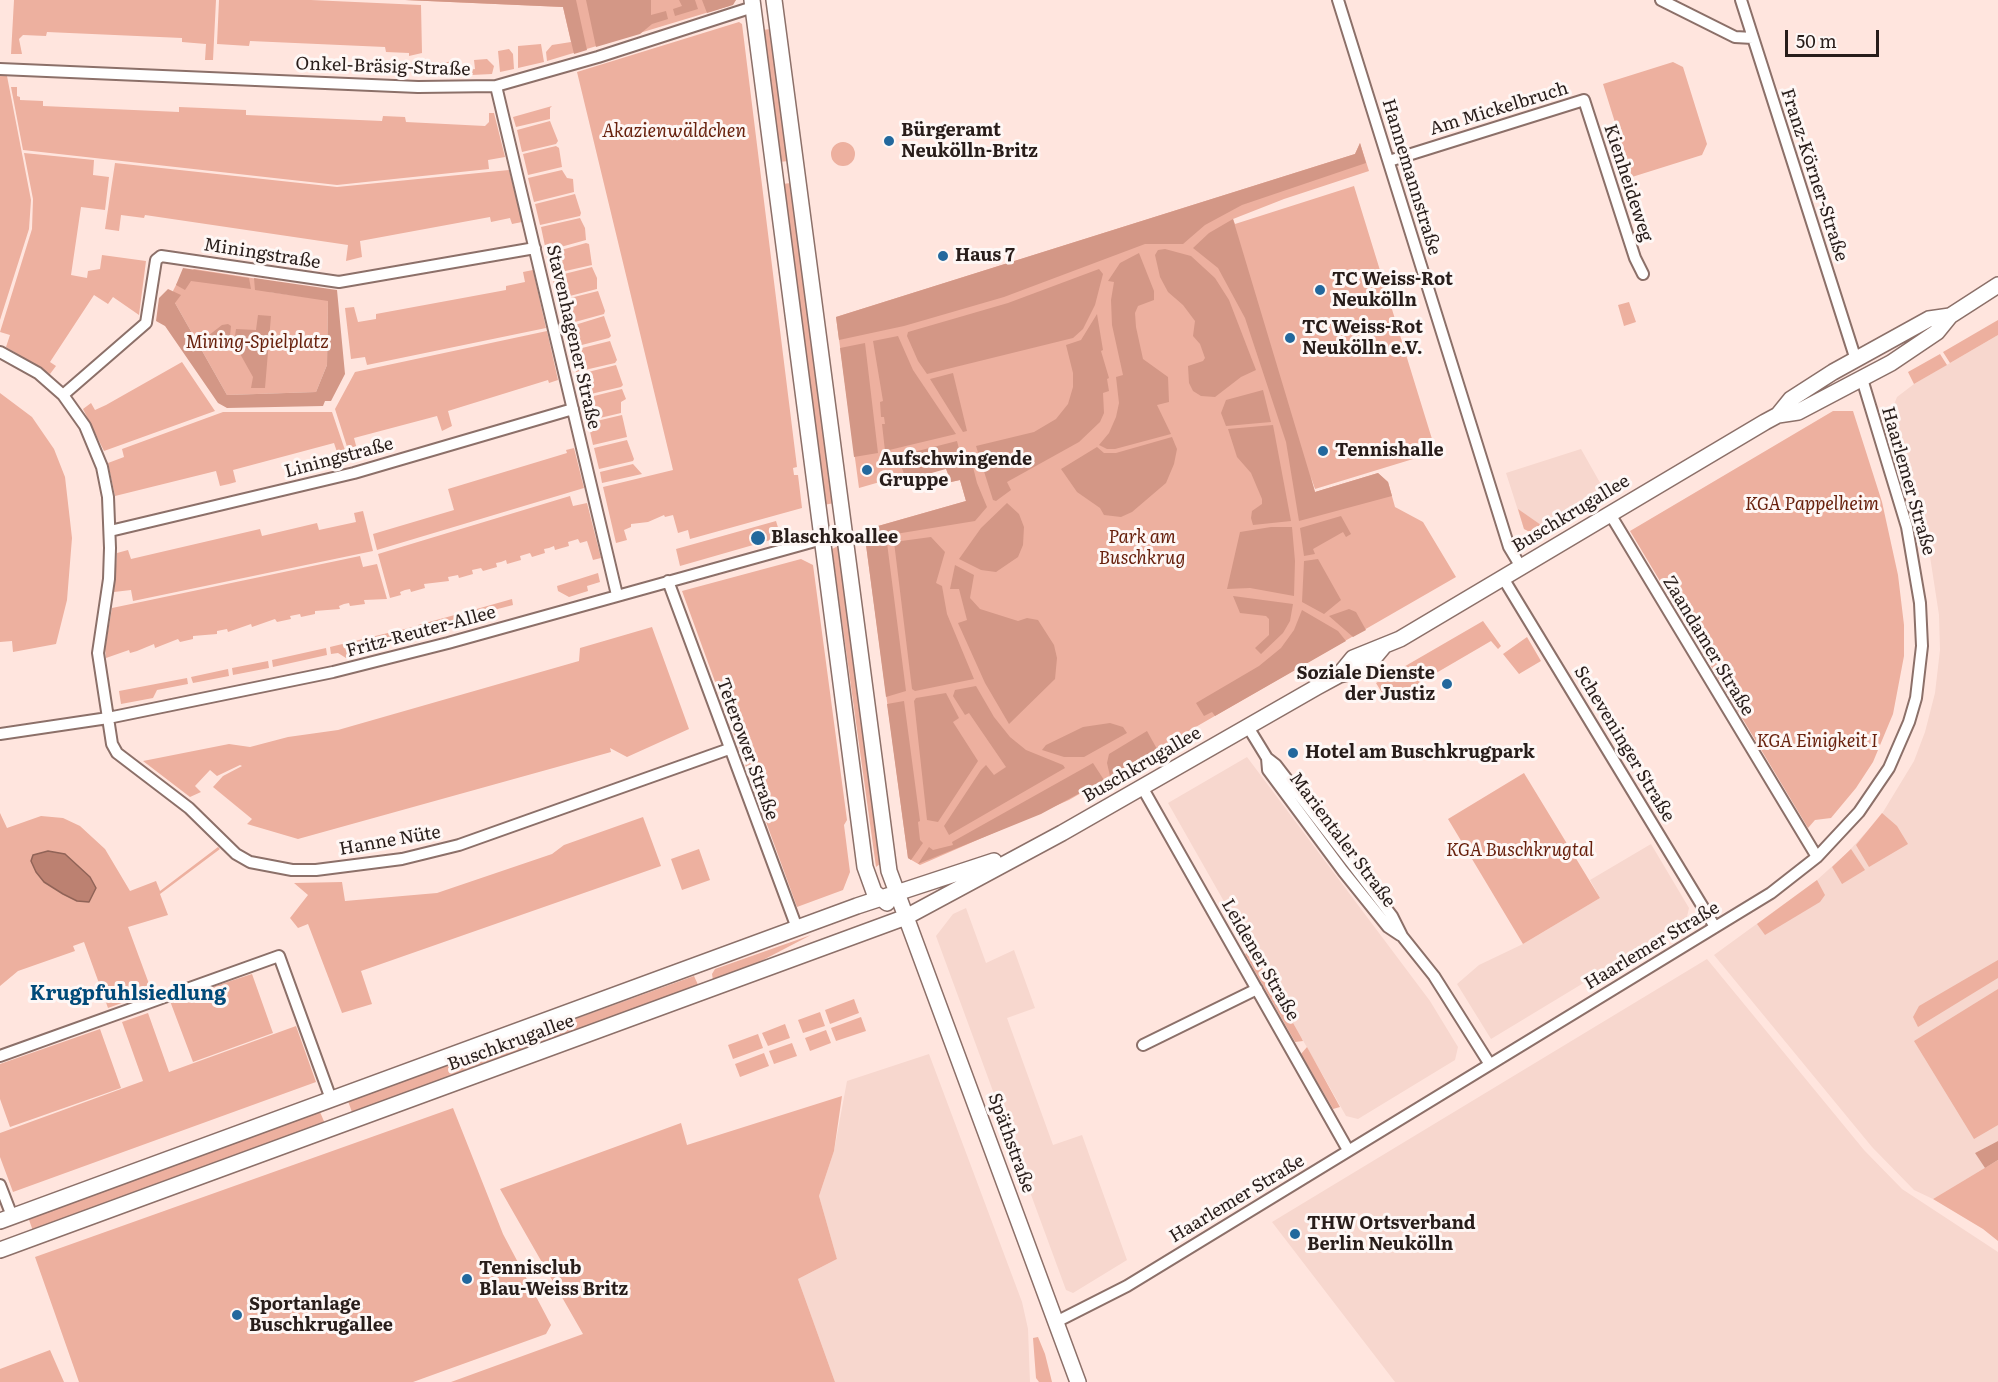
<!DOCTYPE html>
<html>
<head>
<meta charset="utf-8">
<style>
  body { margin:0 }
  #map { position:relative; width:1998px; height:1382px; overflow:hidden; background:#ffe5de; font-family:Literata,serif }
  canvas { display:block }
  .scale { position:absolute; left:1785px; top:30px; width:94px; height:27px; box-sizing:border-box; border:3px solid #281d1a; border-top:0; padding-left:8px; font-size:18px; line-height:21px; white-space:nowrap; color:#281d1a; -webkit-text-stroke:4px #fef7f5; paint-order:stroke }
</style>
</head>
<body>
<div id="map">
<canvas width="1998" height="1382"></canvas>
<div class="scale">50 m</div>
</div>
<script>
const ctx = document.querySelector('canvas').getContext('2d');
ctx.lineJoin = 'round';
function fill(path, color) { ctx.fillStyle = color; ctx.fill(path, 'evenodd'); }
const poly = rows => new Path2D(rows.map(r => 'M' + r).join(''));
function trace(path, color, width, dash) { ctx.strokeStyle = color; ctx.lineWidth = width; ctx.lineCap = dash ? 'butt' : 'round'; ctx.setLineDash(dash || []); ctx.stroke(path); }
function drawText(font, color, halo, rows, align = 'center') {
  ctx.font = font + ' Literata,serif'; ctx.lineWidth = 6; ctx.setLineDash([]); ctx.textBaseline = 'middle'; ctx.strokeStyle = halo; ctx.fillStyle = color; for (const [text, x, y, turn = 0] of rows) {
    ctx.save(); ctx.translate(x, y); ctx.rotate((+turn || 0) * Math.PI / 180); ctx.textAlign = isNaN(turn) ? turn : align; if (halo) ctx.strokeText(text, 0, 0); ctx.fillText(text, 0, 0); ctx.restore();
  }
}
fill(poly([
  [1998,335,1998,1141,1975,1153,1985,1168,1933,1199,1914,1190,1872,1147,1714,955,1817,880,1848,852,1880,817,1914,761,1925,732,1935,693,1940,650,1939,615,1925,524,1891,412,1897,397,1914,384],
  [1581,449,1603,488,1530,532,1524,529,1506,473],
  [1247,757,1430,1001,1458,1047,1455,1060,1358,1119,1346,1116,1168,803],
  [1651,844,1689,908,1686,921,1491,1039,1457,984,1479,965,1523,944,1600,898,1590,880],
  [966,908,986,963,1014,950,1035,1008,1007,1018,1053,1145,1082,1135,1127,1260,1073,1293,1066,1290,936,936,953,914],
  [1707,959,1864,1150,1902,1189,1998,1252,1998,1382,1395,1382,1272,1222],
  [929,1054,1022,1302,1028,1329,1030,1382,835,1382,798,1279,837,1259,819,1196,834,1151,847,1081]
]), '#f7d7ce');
fill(poly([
  [14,0,216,0,213,60,205,60,206,44,182,42,182,38,47,32,46,36,23,35,19,39,22,54,11,54],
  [219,0,311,0,421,5,422,53,409,56,409,53,386,52,385,47,250,41,249,46,217,44],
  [405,0,736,0,729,6,547,61,546,52,552,45,571,42,563,7],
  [739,22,742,24,797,467,793,468,794,475,798,475,802,508,690,539,688,530,678,533,673,515,665,517,664,515,648,522,631,524,631,527,624,530,627,540,616,543,603,487,673,470,577,72],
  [771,29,789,161,779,162,762,30],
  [541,44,544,62,518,68,518,46],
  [509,49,513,54,514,69,500,72,498,51],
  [487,59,494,66,492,74,431,77,429,74,431,66,436,63,458,61,460,71,475,69,474,60],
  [1673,62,1683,67,1707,144,1702,155,1632,177,1603,84],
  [0,76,7,76,31,200,29,229,0,320],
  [11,87,17,87,17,96,20,97,20,100,43,101,43,106,179,112,179,107,203,108,246,110,246,115,382,121,383,116,405,117,406,122,485,126,489,122,489,113,494,113,505,157,488,160,489,169,337,185,23,150],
  [552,106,550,108,550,119,516,127,513,117],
  [550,121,558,141,556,144,522,152,517,130],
  '831 154a12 12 0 1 1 24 0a12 12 0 1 1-24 0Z',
  [1360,143,1369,171,1284,199,1233,219,1235,224,1354,186,1436,452,1315,489,1311,477,1315,492,1378,473,1388,482,1395,507,1423,522,1456,577,1069,800,920,865,908,858,864,530,966,501,960,480,951,482,946,468,906,480,904,475,859,488,836,317,1355,154],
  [556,146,559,148,562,167,528,175,523,154],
  [24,153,94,160,93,175,109,177,105,210,81,207,71,275,87,278,88,271,100,269,102,255,146,261,139,315,113,297,108,304,94,295,50,362,56,366,50,374,6,347,10,335,0,332,32,229,33,199],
  [115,163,337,187,509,170,522,222,512,224,510,218,491,222,490,217,360,241,362,257,346,261,348,245,145,215,144,218,121,215,119,231,105,229],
  [562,170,567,178,573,179,574,192,534,202,528,178],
  [791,183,834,503,824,505,782,184],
  [575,194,581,213,580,216,540,225,535,204],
  [580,218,585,228,586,240,546,251,541,227],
  [586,243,589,244,592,265,552,274,547,254],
  [592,267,597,278,597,289,558,299,552,277],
  [194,269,271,281,270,292,328,300,327,365,316,392,227,395,175,303,173,291,177,283],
  [533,270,546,328,367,365,365,357,351,359,345,308,354,307,358,322,376,319,376,314,506,290,506,286,525,282,523,272],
  [598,291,605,311,604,314,564,325,558,301],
  [1629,302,1636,322,1624,326,1618,305],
  [604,316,611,336,609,338,570,348,565,328],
  [1998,320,1998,335,1950,363,1943,352],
  [547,331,558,380,549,383,548,380,448,411,452,426,442,431,437,416,354,438,358,453,350,456,335,409,355,372],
  [610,341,617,360,615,363,576,372,570,351],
  [1940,354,1947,365,1914,384,1908,372],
  [182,362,215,411,104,451,83,409,91,403,95,410,106,405],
  [616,365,623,385,621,387,582,396,576,375],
  [622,389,626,399,621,402,621,413,587,421,582,399],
  [0,393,32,417,54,449,65,477,72,538,67,600,56,644,13,652,12,641,0,642],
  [1833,411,1853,411,1882,502,1898,575,1904,625,1904,656,1893,714,1873,762,1856,788,1831,818,1815,820,1808,828,1630,531],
  [223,412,332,412,346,453,338,455,334,443,233,470,236,482,229,484,220,486,216,471,115,496,108,463,124,457,122,449],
  [622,415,627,437,593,445,588,423],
  [627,440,634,459,633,461,599,469,594,448],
  [574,448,584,488,377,550,373,534,454,510,448,489,567,453,566,450],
  [633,464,642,474,602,483,600,472],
  [570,496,573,506,587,503,601,558,593,560,587,541,580,543,578,539,568,542,569,546,555,550,554,546,549,548,544,549,545,553,532,557,530,553,520,556,521,560,507,564,506,560,501,562,496,563,497,567,483,571,481,568,472,570,473,574,459,578,458,575,448,577,449,581,424,584,425,588,411,592,410,589,405,590,400,592,401,595,390,598,378,554],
  [1518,509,1541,525,1530,532,1524,529],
  [363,511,373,551,133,601,131,590,114,592,117,553,128,550,131,559,260,529,262,536,317,523,319,530,356,522,354,513],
  [776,521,781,537,680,566,676,549],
  [838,546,880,864,876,867,832,549],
  [360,556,363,567,377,564,387,599,364,600,365,604,350,606,349,603,344,604,339,606,340,609,315,611,315,614,301,617,300,614,290,616,291,619,277,622,275,619,252,627,251,624,228,632,227,629,217,631,217,634,193,636,193,639,180,642,178,639,155,648,154,644,137,651,130,653,129,650,106,658,105,649,112,608],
  [801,559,813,565,847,820,844,825,850,872,843,890,797,907,682,591],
  [598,573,600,582,587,586,588,591,569,597,558,591,557,586],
  [512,599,513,605,467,617,466,612],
  [462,613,463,619,419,631,418,625],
  [1483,621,1501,646,1498,649,1491,641,1419,683,1420,686,1394,702,1391,698,1387,701,1376,683],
  [413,627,415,633,383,641,379,650,371,652,367,638],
  [652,627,689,729,627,757,610,748,611,752,298,839,247,824,252,819,213,787,223,776,242,766,240,765,217,776,210,770,195,786,201,792,190,797,143,761,229,744,250,747,288,737,338,730,579,661,580,648],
  [1527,637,1541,661,1519,674,1503,654],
  [363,639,367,653,346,658,338,653,331,654,330,647],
  [326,648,327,655,273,667,272,660],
  [268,661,269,668,233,675,232,668],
  [228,669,229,676,193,683,191,677],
  [187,678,188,684,157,690,153,698,121,704,119,691],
  [1524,773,1600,898,1523,944,1448,819],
  [0,813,7,828,41,816,63,818,80,826,105,849,130,891,156,881,160,891,218,847,220,849,160,894,168,915,128,927,152,992,108,1008,84,942,73,946,75,951,18,971,0,986],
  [1882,813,1897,826,1908,844,1869,867,1856,845],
  [643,817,661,866,361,971,372,1004,342,1013,308,924,298,928,290,918,308,895,294,883,342,882,345,901,437,893,552,854,564,845],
  [699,849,710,880,682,890,671,859],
  [1851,849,1865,870,1842,884,1832,867],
  [1817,880,1825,895,1820,902,1765,935,1757,924],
  [811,935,740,972,716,982,713,980,712,974,715,969],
  [1252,950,1301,1037,1303,1041,1295,1042,1245,954],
  [1998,960,1998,978,1918,1027,1913,1017,1919,1006],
  [252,974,273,1033,193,1062,170,1001,197,991,200,998,214,993,212,987],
  [694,976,700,989,353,1115,348,1101],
  [1998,989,1998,1125,1974,1139,1914,1041],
  [854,999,859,1013,830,1024,825,1010],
  [820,1012,825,1026,803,1033,798,1020],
  [148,1013,169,1072,296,1026,316,1082,13,1192,0,1157,0,1133,143,1081,122,1022],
  [861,1017,866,1031,836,1041,831,1028],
  [785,1024,790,1038,768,1046,762,1033],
  [100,1029,121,1088,10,1127,0,1099,0,1064],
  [826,1030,831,1043,810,1051,805,1038],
  [758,1034,763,1048,733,1059,728,1045],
  [792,1043,797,1056,774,1064,769,1051],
  [1307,1047,1312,1056,1340,1107,1333,1109,1301,1054],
  [764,1053,769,1066,740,1077,735,1064],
  [842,1096,834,1151,819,1196,837,1259,798,1279,835,1382,451,1382,583,1334,500,1189,681,1123,687,1145],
  [453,1108,503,1234,551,1325,546,1334,413,1382,79,1382,35,1257],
  [320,1112,326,1126,33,1231,28,1217],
  [1998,1160,1998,1241,1983,1229,1933,1199],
  [1038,1337,1045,1354,1052,1382,1039,1382,1036,1378,1033,1338],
  [50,1350,64,1382,0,1382,0,1369]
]), '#edb09f');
fill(poly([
  [405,0,576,0,587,50,574,54,563,7],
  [586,0,651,0,651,15,666,11,668,19,652,24,640,34,596,47],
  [679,0,695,0,698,9,675,16,673,9,682,6],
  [702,0,736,0,733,5,707,13],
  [1360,143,1366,163,1242,205,1205,225,1183,244,1145,244,1004,297,904,326,839,340,836,317,1355,154],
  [1233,219,1315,492,1378,473,1388,482,1392,496,1299,521,1286,442,1245,318,1218,268,1193,248,1209,233],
  [1165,249,1191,256,1215,278,1229,300,1256,370,1241,377,1215,397,1201,396,1193,391,1189,383,1188,366,1203,361,1205,358,1200,344,1193,336,1195,321,1183,305,1168,292,1160,277,1155,255,1158,250],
  [1139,253,1154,291,1154,300,1138,306,1135,313,1136,327,1143,359,1168,377,1169,402,1157,405,1171,434,1115,449,1107,449,1099,445,1109,433,1116,417,1119,403,1116,377,1123,375,1112,325,1111,300,1114,282,1108,281,1120,263],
  [183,268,249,278,251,289,191,281,185,290,176,285],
  [1099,269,1103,274,1095,305,1083,329,1073,338,927,374,918,361,907,336,908,332,1008,303],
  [254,278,337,290,345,374,331,401,325,401,323,406,227,408,218,403,165,326,156,321,159,298,168,289,181,295,175,303,227,395,316,392,327,365,328,301,255,290],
  [1097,314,1103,350,1101,351,1109,378,1107,379,1109,391,1103,393,1104,413,1100,422,1079,442,1007,482,1011,490,996,501,993,500,976,446,1034,432,1056,419,1068,404,1073,387,1073,373,1066,345,1081,340],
  [258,315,271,316,265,388,251,388,253,377,234,343,236,329,256,330],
  [228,324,231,326,230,336,209,348,204,339,222,325],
  [898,336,913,370,956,434,885,451,882,424,885,424,884,417,881,417,880,402,883,401,873,341],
  [865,343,878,453,854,457,840,348],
  [953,373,967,431,963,432,930,379],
  [1263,390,1271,422,1226,426,1221,413,1226,400],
  [1273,425,1291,521,1253,525,1251,518,1252,511,1262,504,1262,499,1251,473,1237,457,1228,429],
  [1172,437,1177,449,1174,464,1166,483,1132,512,1121,517,1104,515,1100,508,1077,492,1061,469,1097,447,1104,453,1116,453],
  [957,441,962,461,971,459,977,483,987,507,975,521,865,539,864,530,966,501,960,480,951,482,946,469,906,480,898,456],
  [1007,503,1019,514,1024,527,1023,545,1018,557,996,572,981,570,959,559,981,528],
  [1341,516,1351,534,1346,537,1343,532,1313,549,1315,554,1304,556,1300,528],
  [1271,527,1292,527,1295,561,1294,596,1250,588,1227,589,1240,532],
  [931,537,945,552,936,583,942,586,947,614,974,679,915,691,912,689,894,542],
  [887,543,906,691,886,697,866,545],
  [1318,559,1341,600,1324,614,1302,602,1304,561],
  [955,565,974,575,970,598,980,609,1018,621,1027,618,1038,620,1054,645,1057,658,1055,679,1009,724,985,683,958,623,967,620,959,589,950,589],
  [1233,596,1293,604,1290,621,1283,633,1261,654,1255,648,1269,635,1269,619,1266,616,1240,613],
  [1349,609,1356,612,1366,630,1353,637,1329,616],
  [1302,610,1338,631,1346,641,1215,716,1212,712,1204,716,1196,703,1259,666,1281,648,1294,630],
  [976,686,994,717,1010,737,1026,750,1063,765,1065,768,949,835,944,826,981,770,986,765,994,775,1006,767,969,713,965,715,953,696,955,690],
  [946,693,959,718,953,722,978,761,938,822,927,820,914,701,916,698],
  [904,701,920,821,918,822,920,840,923,843,911,860,908,858,887,704],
  [1110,723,1123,727,1127,733,1084,757,1064,757,1042,750,1046,745,1083,727],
  [1147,731,1157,749,1110,776,1107,763,1109,754],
  [1093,763,1104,780,1041,814,918,864,929,847,933,850,953,845,952,842],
  [1998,1141,1998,1160,1985,1168,1975,1153]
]), '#d39786');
const water = poly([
  [48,851,65,854,90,877,96,888,89,902,77,901,63,894,44,882,36,872,31,861,33,855,48,851]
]);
fill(water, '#bc8171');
trace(water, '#906357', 1.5);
const minor = poly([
  [1338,0,1509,547,1521,567],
  [1661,0,1735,37,1753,38],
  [1741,0,1856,360],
  [0,69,418,87,496,86,598,57,753,7],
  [496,86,617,595],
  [1389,161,1584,100,1635,258,1643,274],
  [0,352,38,373,63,395,85,426,102,467,108,497,110,548,109,579,98,653,112,744,117,753,189,808,236,854,250,862,292,870,316,870,402,859,459,845,729,749],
  [63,395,146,323,156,260,161,256,339,282,535,248],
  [1610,514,1817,857],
  [110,531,354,473,573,409],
  [1503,578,1715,927],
  [668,581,797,928],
  [1248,727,1267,758,1276,765,1392,916,1402,936,1434,976,1489,1063],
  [0,734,108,718,333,672,448,643,844,533],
  [1267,758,1268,770,1343,871,1388,927,1400,935],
  [1142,787,1348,1150],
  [1143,1045,1257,989],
  [0,1056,279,956,331,1099],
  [0,1185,12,1216],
  [1056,1322,1127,1286,1771,893,1817,857,1859,812,1889,768,1909,722,1916,698,1922,646,1920,603,1907,527,1862,379]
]);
const secondary = poly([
  [752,0,865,867,874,892,887,903],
  [774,0,889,871,1078,1382],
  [1778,415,1791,399,1833,372,1929,319,1950,316],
  [1339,675,1353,658,1400,639,1765,422,1778,415,1798,412,1891,363,1937,332,1950,316,1998,285],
  [0,1221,857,906,994,861],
  [0,1250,906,917,1062,833,1317,687,1339,675,1359,670,1369,664,1384,646]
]);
trace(minor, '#8c7069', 14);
trace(secondary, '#8c7069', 18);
trace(minor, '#fff', 10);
trace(secondary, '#fff', 15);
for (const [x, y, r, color] of [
  [889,141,6,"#22689d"],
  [943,256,6,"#22689d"],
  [1320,290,6,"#22689d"],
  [1290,338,6,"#22689d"],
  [1323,451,6,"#22689d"],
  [867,470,6,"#22689d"],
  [758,538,8,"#22689d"],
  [1447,684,6,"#22689d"],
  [1293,753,6,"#22689d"],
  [1295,1234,6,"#22689d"],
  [467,1279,6,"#22689d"],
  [237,1315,6,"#22689d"]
]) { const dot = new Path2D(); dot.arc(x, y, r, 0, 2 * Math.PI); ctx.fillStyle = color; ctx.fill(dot); trace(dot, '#fef7f5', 2); }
drawText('18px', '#281d1a', '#fef7f5', [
  ["Onkel-Bräsig-Straße",383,67,2],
  ["Am Mickelbruch",1499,109,-17],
  ["Franz-Körner-Straße",1814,175,72],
  ["Hannemannstraße",1411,177,73],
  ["Kienheideweg",1628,183,72],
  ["Miningstraße",262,254,9],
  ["Stavenhagener Straße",573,337,77],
  ["Liningstraße",339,458,-15],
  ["Haarlemer Straße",1908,481,74],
  ["Buschkrugallee",1571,514,-31],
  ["Fritz-Reuter-Allee",421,632,-15],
  ["Zaandamer Straße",1708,646,59],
  ["Scheveninger Straße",1624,744,59],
  ["Teterower Straße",747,749,70],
  ["Buschkrugallee",1142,765,-30],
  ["Marientaler Straße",1342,840,53],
  ["Hanne Nüte",390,841,-10],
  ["Haarlemer Straße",1652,946,-31],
  ["Leidener Straße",1260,960,60],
  ["Buschkrugallee",511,1043,-20],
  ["Späthstraße",1011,1143,70],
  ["Haarlemer Straße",1237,1199,-31]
]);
drawText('bold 18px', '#281d1a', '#fef7f5', [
  ["Bürgeramt",901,131],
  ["Neukölln-Britz",901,152],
  ["Haus 7",955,256],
  ["TC Weiss-Rot",1332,280],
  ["Neukölln",1332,301],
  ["TC Weiss-Rot",1302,328],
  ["Neukölln e.V.",1302,349],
  ["Tennishalle",1335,451],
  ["Aufschwingende",879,460],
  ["Gruppe",879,481],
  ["Blaschkoallee",771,538],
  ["Soziale Dienste",1435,674,"right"],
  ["der Justiz",1435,695,"right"],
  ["Hotel am Buschkrugpark",1305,753],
  ["THW Ortsverband",1307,1224],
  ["Berlin Neukölln",1307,1245],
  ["Tennisclub",479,1269],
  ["Blau-Weiss Britz",479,1290],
  ["Sportanlage",249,1305],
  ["Buschkrugallee",249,1326]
], 'left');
drawText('italic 18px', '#68210d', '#fef7f5', [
  ["Akazienwäldchen",674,132],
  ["Mining-Spielplatz",257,343],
  ["KGA Pappelheim",1812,505],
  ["Park am",1142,538],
  ["Buschkrug",1142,559],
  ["KGA Einigkeit I",1817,742],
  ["KGA Buschkrugtal",1520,851]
]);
drawText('bold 20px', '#014a79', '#fef7f5', [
  ["Krugpfuhlsiedlung",128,994]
]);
</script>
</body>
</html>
